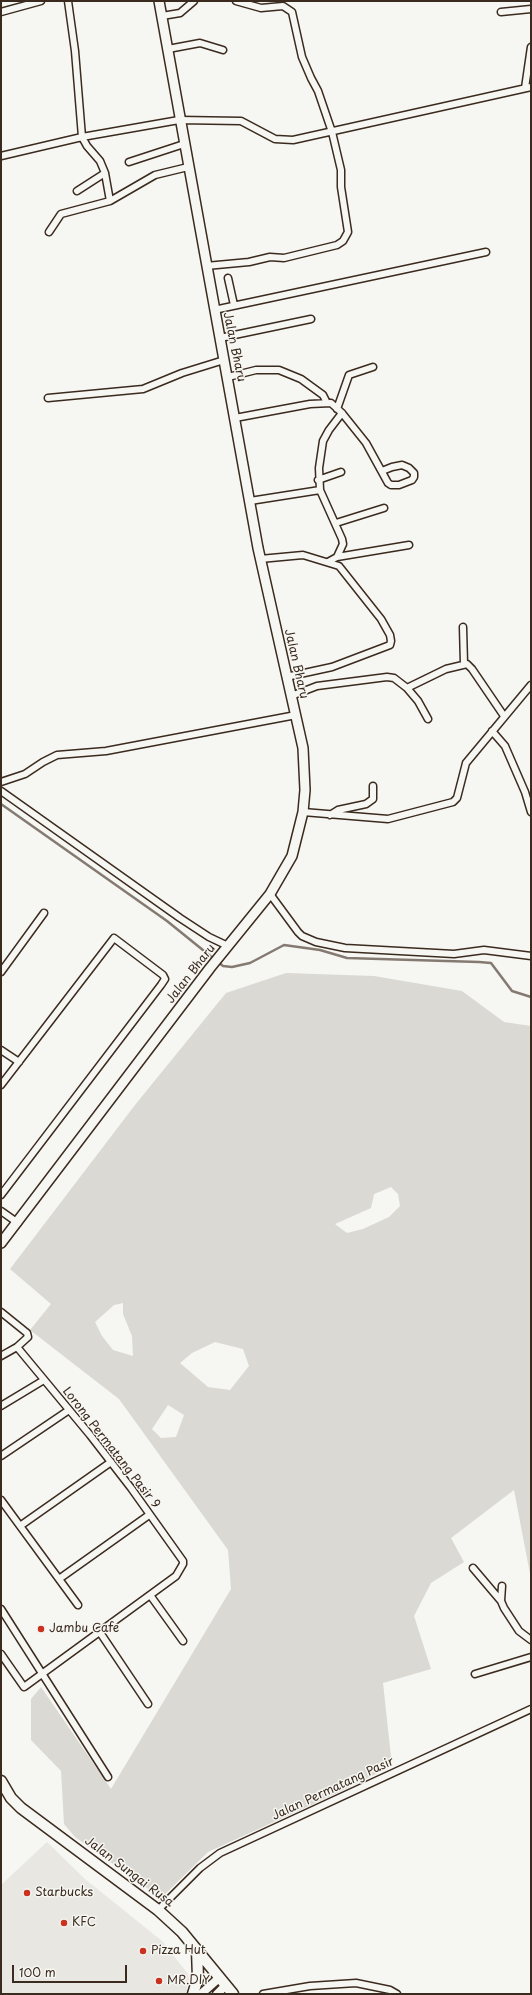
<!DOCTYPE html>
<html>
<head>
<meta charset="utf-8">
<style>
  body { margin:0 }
  #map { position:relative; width:532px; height:1995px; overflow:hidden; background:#f6f6f2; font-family:"Playpen Sans",sans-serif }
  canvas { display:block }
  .frame { position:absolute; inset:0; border:2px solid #3b2a1e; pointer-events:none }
  .scale { position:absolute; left:12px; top:1965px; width:115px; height:18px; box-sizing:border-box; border:2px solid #3b2a1e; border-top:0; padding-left:5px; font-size:12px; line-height:14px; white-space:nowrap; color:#3b2a1e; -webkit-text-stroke:3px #f6f6f2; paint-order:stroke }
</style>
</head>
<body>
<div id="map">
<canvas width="532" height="1995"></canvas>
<div class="frame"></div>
<div class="scale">100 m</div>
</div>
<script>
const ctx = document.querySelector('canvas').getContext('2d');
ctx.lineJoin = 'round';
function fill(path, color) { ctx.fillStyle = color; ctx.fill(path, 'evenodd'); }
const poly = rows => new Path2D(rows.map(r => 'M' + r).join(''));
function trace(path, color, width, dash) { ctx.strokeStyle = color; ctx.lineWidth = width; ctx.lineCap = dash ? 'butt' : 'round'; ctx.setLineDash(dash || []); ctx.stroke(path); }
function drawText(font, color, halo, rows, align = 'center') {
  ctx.font = font + ' "Playpen Sans",sans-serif'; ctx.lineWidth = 3; ctx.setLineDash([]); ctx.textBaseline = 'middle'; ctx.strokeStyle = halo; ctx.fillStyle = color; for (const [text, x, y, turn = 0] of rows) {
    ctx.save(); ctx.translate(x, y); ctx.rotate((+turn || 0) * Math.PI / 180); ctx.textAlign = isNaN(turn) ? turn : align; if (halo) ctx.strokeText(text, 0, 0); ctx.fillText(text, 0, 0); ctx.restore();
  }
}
fill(poly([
  [47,1842,85,1879,162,1941,188,1974,189,1979,186,1994,1,1994,1,1885]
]), '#e8e7e2');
fill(poly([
  [286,973,374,976,462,991,504,1022,531,1026,531,1579,514,1490,451,1538,464,1562,431,1583,414,1616,431,1669,383,1683,392,1766,333,1795,208,1852,161,1898,75,1837,64,1824,61,1771,31,1740,31,1699,41,1687,111,1789,231,1589,228,1550,119,1399,30,1330,51,1304,10,1269,135,1105,226,993],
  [391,1187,398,1194,400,1206,389,1217,363,1229,347,1233,335,1224,371,1208,374,1194],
  [123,1303,123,1314,132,1336,133,1356,113,1350,102,1336,95,1322,114,1305],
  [215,1342,243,1349,249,1366,230,1390,208,1387,180,1363,192,1353],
  [168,1405,184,1415,176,1437,161,1438,152,1429]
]), '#dad9d3');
trace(poly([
  [1,804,167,921,214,959],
  [218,962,223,966,232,967,250,963,284,945,320,950,347,958,479,962,491,963,512,991,531,997]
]), '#857a71', 2.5);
const minor = poly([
  [68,1,75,51,82,137,87,146,100,161,105,173,77,191],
  [1,12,41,1],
  [501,12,531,9],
  [162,16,180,13,194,1],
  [168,49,200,43,223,50],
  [525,88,531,47],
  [1,156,82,137,179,120,241,121,275,139,293,140,531,87],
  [129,162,184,144],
  [105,173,110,201],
  [49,232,61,214,110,201,155,175,188,167],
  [206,266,249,262,270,257,284,258,337,245,343,241,348,232,341,187,341,170,332,132,318,91,311,78,302,57,292,12,283,6,261,8,236,1],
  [228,278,234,305],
  [214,310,486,252],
  [220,338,311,319],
  [228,377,256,370,279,370,301,379,323,395,327,403],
  [48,398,143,389,182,373,224,360],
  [337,409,349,375,373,367],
  [235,418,310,404,331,403,342,413,366,443,388,483,391,485,399,485,412,480,414,477,414,473,409,468,402,465,392,467,382,471],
  [318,480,341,472],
  [250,501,320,490],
  [336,523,384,508],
  [337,557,343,544,342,539,320,490,319,468,323,441,329,430,342,413],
  [260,559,303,555,339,566,381,619,390,635,391,641,390,645,332,667,286,677],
  [328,562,337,557,409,545],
  [463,627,464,664],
  [407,688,418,701,428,719],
  [291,696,317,686,387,677,394,678,407,688,446,669,467,664,472,669,504,716],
  [492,731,505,746,525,792,531,812],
  [1,782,25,774,43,762,57,755,106,751,296,715],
  [1,791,180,918,209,937,228,946],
  [303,812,388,819,453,802,457,798,466,763,531,685],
  [330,815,338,810,366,804,373,799,373,786],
  [270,894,298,932,302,936,316,942,345,948,454,954,484,950,531,956],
  [1,972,44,913],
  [1,1050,19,1062],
  [1,1085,114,938,163,975,165,979,161,985,1,1195],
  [1,1211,18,1223],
  [1,1312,27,1333,28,1337,17,1347,1,1356],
  [1,1406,44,1380],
  [1,1456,69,1410],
  [1,1500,78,1605],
  [20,1526,111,1462],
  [473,1568,501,1601],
  [59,1579,149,1515],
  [502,1586,501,1601,504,1608,519,1631,531,1640],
  [150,1595,183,1641],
  [1,1609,108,1777],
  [99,1631,148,1704],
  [1,1654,24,1687,176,1576,183,1564,183,1561,131,1488,90,1435,17,1347],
  [475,1674,531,1657],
  [158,1910,200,1868,220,1853,531,1709],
  [263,1994,310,1986,356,1983,390,1990,397,1994]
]);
const tertiary = poly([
  [201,1994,219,1978],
  [217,1994,226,1985]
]);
const secondary = poly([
  [1,1243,210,968,270,894,292,856,303,812,305,790,303,748,258,548,159,1]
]);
const primary = poly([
  [1,1781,11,1798,21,1808,158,1910,182,1932,233,1994],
  [193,1994,198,1978,197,1950]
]);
trace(minor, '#3b2a1e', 9);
trace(tertiary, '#3b2a1e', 11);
trace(secondary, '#3b2a1e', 12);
trace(primary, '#3b2a1e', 13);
trace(minor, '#f6f6f2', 6);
trace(tertiary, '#f6f6f2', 8);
trace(secondary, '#f6f6f2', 9);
trace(primary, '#f6f6f2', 10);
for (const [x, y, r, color] of [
  [41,1629,4,"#c8321e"],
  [27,1893,4,"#c8321e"],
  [64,1923,4,"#c8321e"],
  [143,1951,4,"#c8321e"],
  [159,1981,4,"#c8321e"]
]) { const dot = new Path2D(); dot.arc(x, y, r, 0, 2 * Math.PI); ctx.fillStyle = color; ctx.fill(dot); trace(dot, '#f6f6f2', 1.5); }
drawText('12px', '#3b2a1e', '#f6f6f2', [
  ["Jalan Bharu",234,347,78],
  ["Jalan Bharu",296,664,77],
  ["Jalan Bharu",191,974,-52],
  ["Lorong Permatang Pasir 9",111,1448,52],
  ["Jalan Permatang Pasir",333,1789,-25],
  ["Jalan Sungai Rusa",129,1872,37]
]);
drawText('12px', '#3b2a1e', '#f6f6f2', [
  ["Jambu Cafe",49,1629],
  ["Starbucks",35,1893],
  ["KFC",72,1923],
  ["Pizza Hut",151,1951],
  ["MR.DIY",167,1981]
], 'left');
</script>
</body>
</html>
